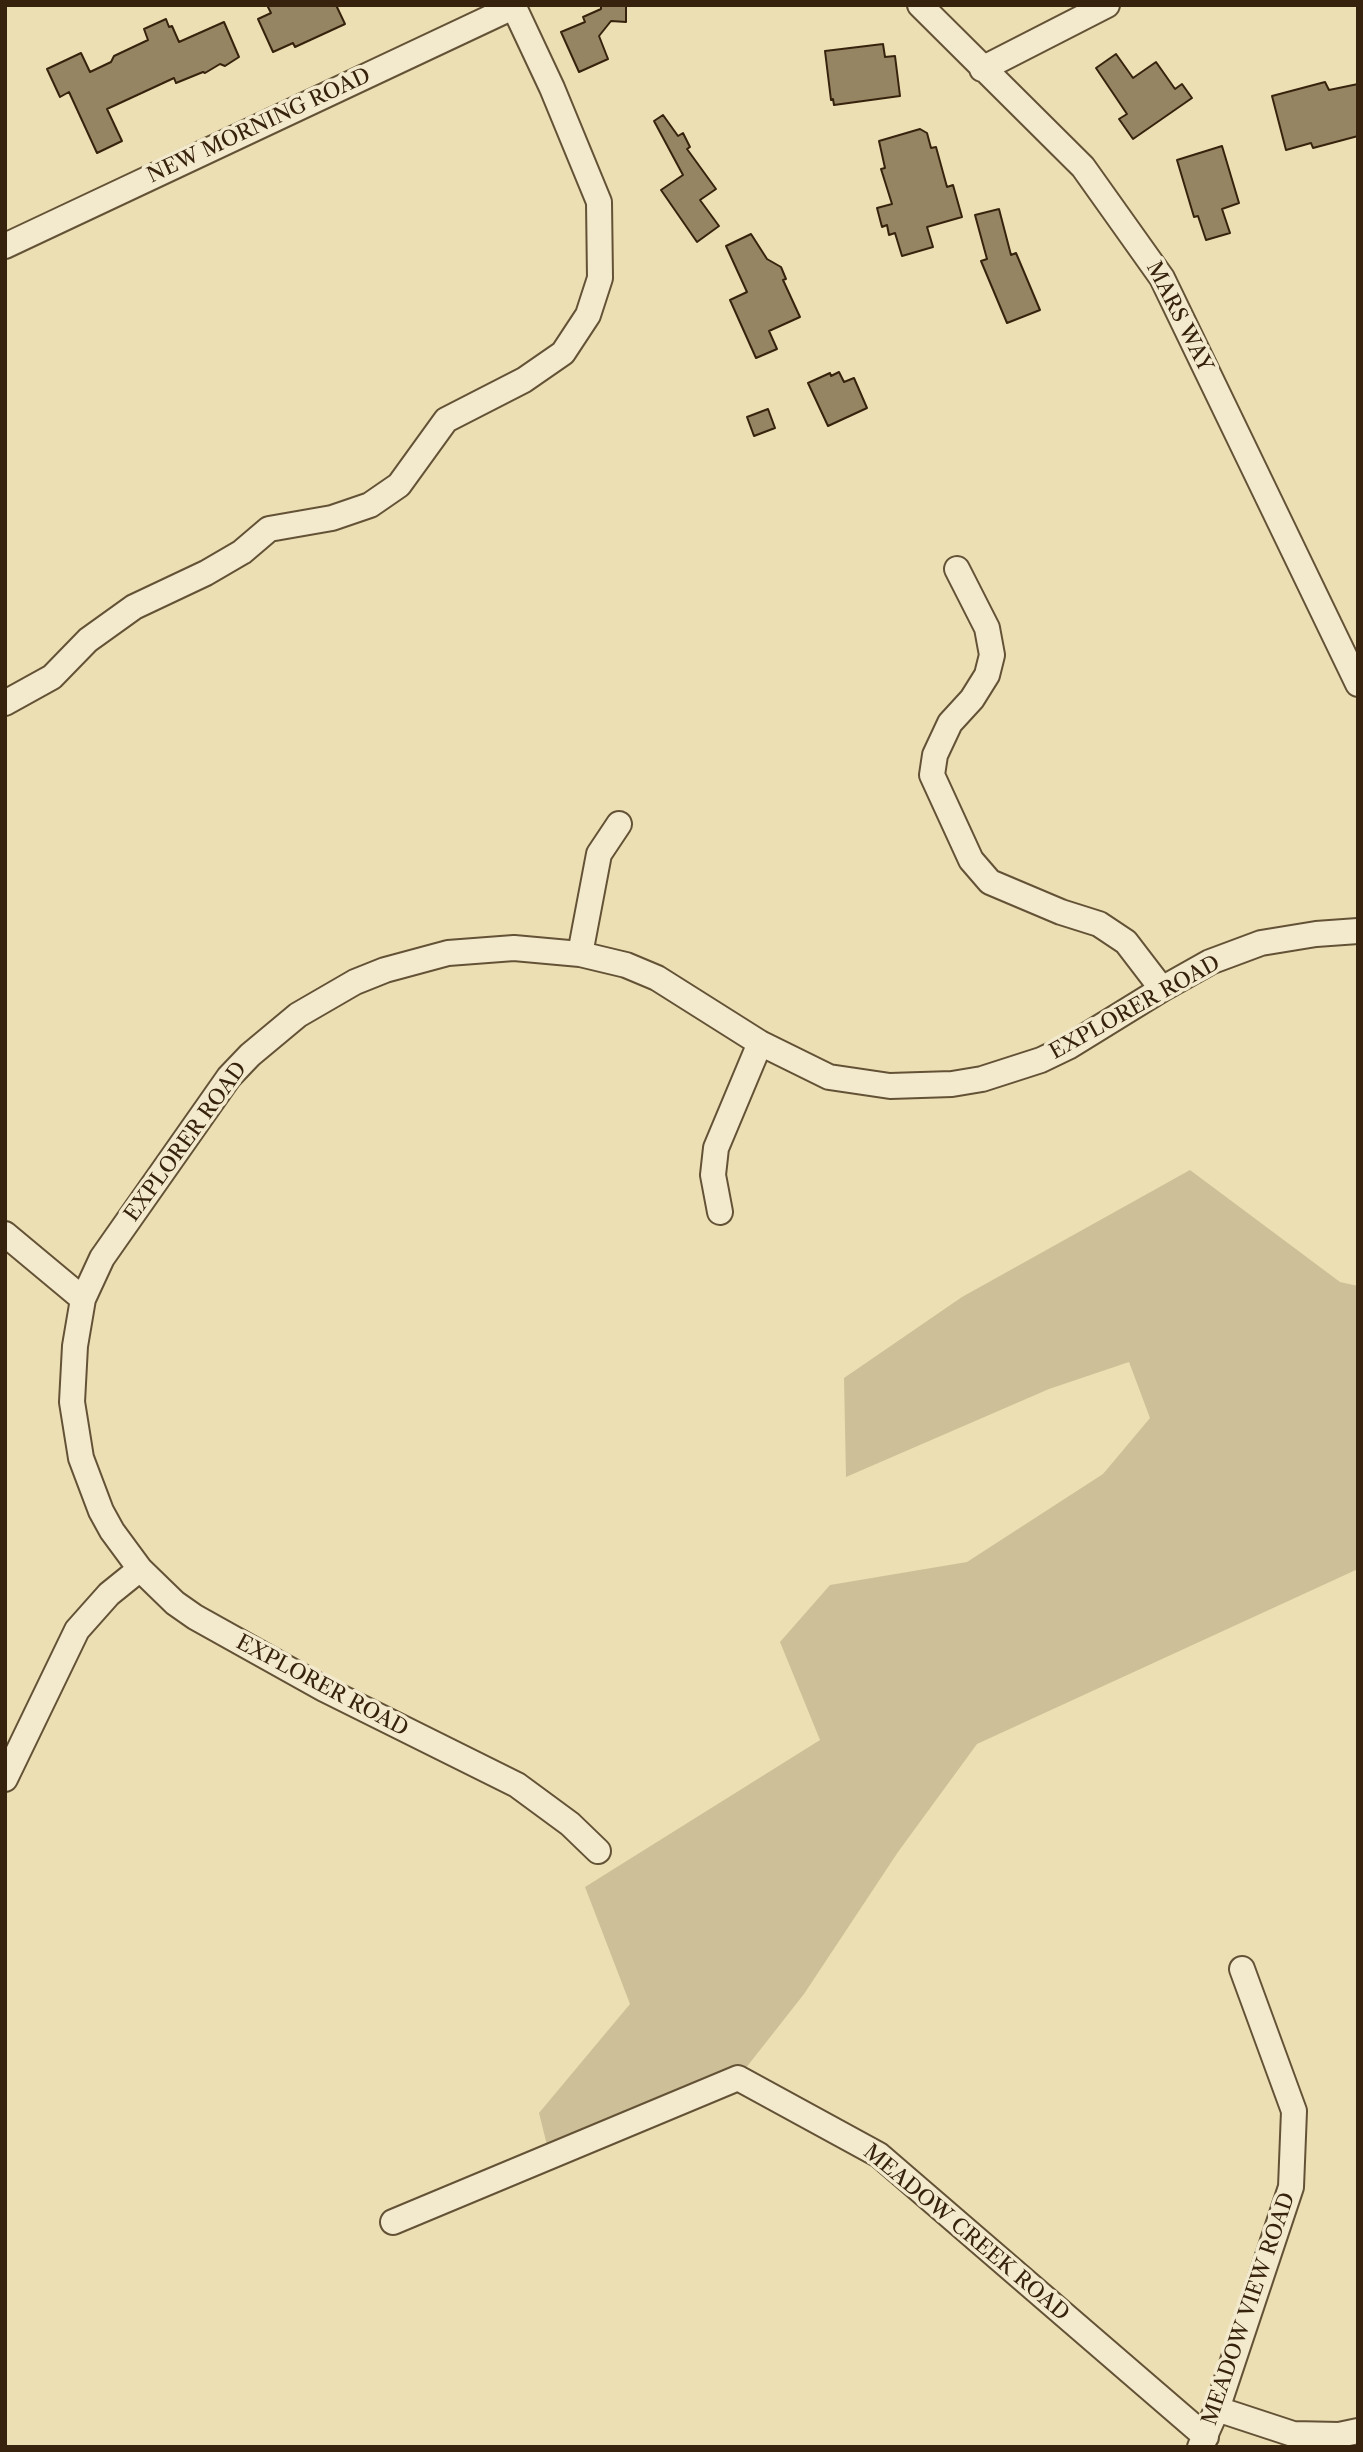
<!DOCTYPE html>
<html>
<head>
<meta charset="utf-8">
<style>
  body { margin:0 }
  #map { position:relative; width:1363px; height:2452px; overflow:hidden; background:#ecdfb3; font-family:"Libre Caslon Text",serif }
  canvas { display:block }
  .frame { position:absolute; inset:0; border:7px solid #37230d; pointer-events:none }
</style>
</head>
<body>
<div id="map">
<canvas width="1363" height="2452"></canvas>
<div class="frame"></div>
</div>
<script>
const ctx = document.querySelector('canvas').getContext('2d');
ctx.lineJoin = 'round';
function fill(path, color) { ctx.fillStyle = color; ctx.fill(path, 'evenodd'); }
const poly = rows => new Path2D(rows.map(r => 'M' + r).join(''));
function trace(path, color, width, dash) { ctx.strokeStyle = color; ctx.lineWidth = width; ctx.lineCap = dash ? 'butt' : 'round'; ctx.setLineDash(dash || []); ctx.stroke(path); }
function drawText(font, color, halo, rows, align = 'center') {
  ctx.font = font + ' "Libre Caslon Text",serif'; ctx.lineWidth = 7; ctx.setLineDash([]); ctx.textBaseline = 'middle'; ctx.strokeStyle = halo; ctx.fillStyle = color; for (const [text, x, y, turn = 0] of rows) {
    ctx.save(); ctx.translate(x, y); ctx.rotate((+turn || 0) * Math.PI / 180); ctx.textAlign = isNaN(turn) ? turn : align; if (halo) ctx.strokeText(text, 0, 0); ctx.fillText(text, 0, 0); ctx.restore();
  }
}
fill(poly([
  [1190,1170,1340,1282,1358,1286,1358,1569,977,1744,898,1852,804,1994,738,2078,550,2157,539,2113,630,2004,585,1887,820,1740,780,1642,830,1585,967,1562,1103,1474,1150,1418,1129,1362,1049,1389,846,1477,844,1378,962,1297]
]), '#cdbf97');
const building = poly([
  [267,5,336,5,345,24,295,47,293,43,273,52,258,19,271,13,267,5],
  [601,5,626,5,626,22,611,21,599,36,608,59,579,72,561,32,585,22,583,17,601,9,601,5],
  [166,19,169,27,172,26,179,42,224,22,239,57,225,66,220,64,205,73,203,72,176,83,174,78,107,109,122,141,97,153,69,92,60,97,47,69,81,53,90,72,111,62,114,56,148,40,144,29,166,19],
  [883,44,885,57,895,56,900,96,834,105,833,99,831,100,825,51,883,44],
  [1116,54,1133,78,1156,62,1175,89,1182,84,1192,98,1133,139,1119,119,1127,114,1096,68,1116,54],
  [1325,82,1329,90,1358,84,1358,136,1313,148,1311,143,1286,150,1272,96,1325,82],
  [663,115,678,136,683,133,690,147,687,149,716,189,700,200,719,226,697,242,661,190,683,175,654,121,663,115],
  [920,129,927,133,931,148,936,147,947,187,953,185,962,217,927,227,933,247,902,256,895,233,889,235,887,225,882,227,877,208,892,204,881,169,885,168,879,141,920,129],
  [1222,146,1239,203,1222,209,1230,233,1206,240,1198,216,1194,217,1177,160,1222,146],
  [999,209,1011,255,1016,253,1040,310,1007,323,981,261,987,259,975,215,999,209],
  [751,234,767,259,781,267,786,279,783,280,800,317,769,331,777,349,756,358,730,300,747,292,726,246,751,234],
  [839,372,844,382,854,378,867,408,828,426,808,383,830,373,831,376,839,372],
  [768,409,775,428,754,436,747,417,768,409]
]);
fill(building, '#958563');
trace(building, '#37230d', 2);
const minor = poly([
  [920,5,1083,167,1162,278,1358,684],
  [982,69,1107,5],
  [5,246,513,7],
  [957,569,987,628,992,655,987,675,972,699,950,723,935,755,932,775,971,860,990,882,1061,912,1099,924,1126,942,1162,989],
  [5,703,52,677,88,640,134,607,206,573,242,552,269,529,332,518,370,505,399,485,446,420,524,380,563,353,588,315,600,278,599,202,552,88,513,5],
  [580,954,599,854,619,824],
  [720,1212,713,1175,716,1148,760,1043],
  [5,1234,83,1299],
  [5,1779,77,1630,109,1594,140,1569],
  [598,1851,570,1824,517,1785,324,1689,195,1617,175,1603,140,1569,112,1531,101,1511,81,1458,72,1402,75,1346,83,1299,102,1258,229,1077,250,1055,298,1015,355,982,385,970,448,953,514,948,580,954,626,965,657,978,760,1043,829,1077,890,1086,952,1084,982,1079,1041,1060,1068,1047,1162,989,1210,962,1261,943,1316,934,1358,931],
  [393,2222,738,2078,879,2155,1206,2437],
  [1217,2409,1293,2434,1339,2435,1358,2431],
  [1200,2447,1217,2409,1291,2187,1294,2111,1242,1969]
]);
trace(minor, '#645236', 28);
trace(minor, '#f3eace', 24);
drawText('21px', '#37230d', '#f3eace', [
  ["NEW MORNING ROAD",259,126,-25],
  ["MARS WAY",1179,317,63],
  ["EXPLORER ROAD",1135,1008,-29],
  ["EXPLORER ROAD",186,1142,-54],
  ["EXPLORER ROAD",322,1686,28],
  ["MEADOW CREEK ROAD",966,2233,40],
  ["MEADOW VIEW ROAD",1249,2309,-71]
]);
</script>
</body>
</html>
